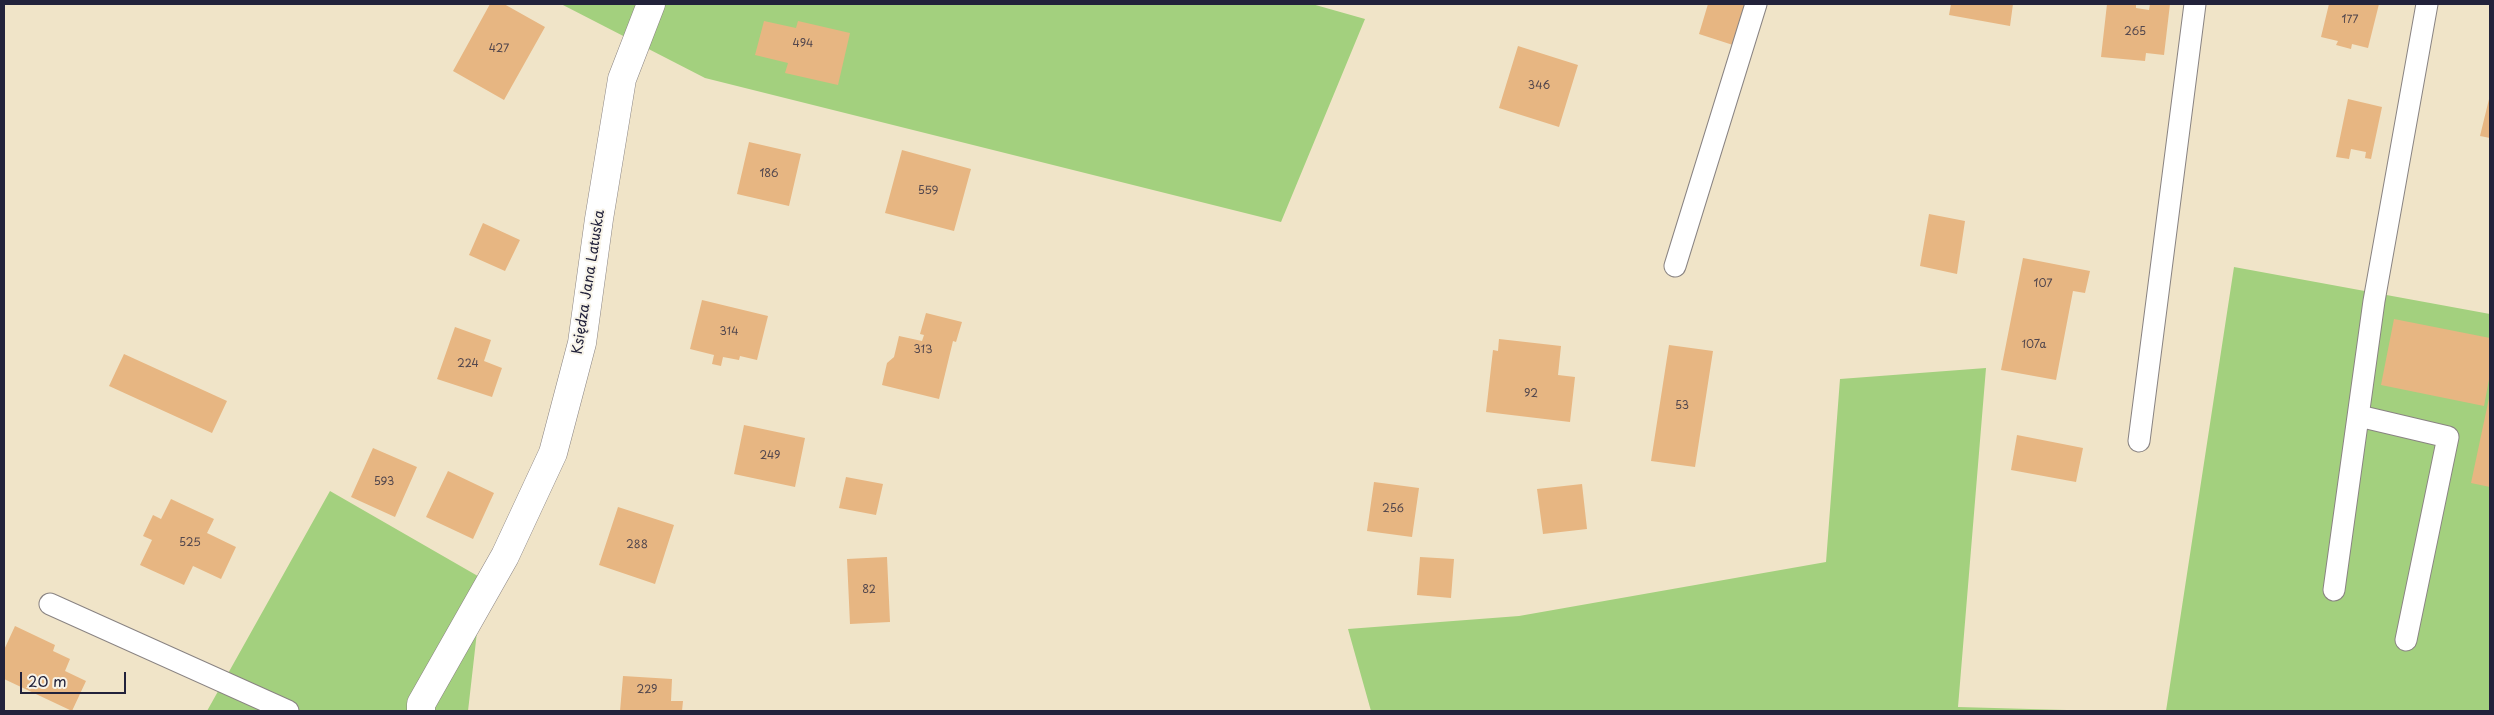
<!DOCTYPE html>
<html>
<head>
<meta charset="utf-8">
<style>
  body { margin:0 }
  #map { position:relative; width:2494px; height:715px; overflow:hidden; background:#f0e4c8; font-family:"Playpen Sans",sans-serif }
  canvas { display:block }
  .frame { position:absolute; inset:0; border:5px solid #22223b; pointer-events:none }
  .scale { position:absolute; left:20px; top:672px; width:106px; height:22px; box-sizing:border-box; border:2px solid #22223b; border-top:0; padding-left:6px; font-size:15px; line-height:18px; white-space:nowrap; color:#22223b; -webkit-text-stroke:4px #f7f3e8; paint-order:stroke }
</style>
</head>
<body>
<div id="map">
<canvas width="2494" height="715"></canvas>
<div class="frame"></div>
<div class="scale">20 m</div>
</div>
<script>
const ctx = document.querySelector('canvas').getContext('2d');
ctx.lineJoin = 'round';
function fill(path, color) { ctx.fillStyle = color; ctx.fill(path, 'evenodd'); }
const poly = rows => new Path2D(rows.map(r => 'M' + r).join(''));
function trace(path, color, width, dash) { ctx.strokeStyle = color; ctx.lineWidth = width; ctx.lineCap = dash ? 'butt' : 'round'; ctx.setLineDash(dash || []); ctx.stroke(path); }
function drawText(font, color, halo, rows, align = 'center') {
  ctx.font = font + ' "Playpen Sans",sans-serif'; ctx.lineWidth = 4; ctx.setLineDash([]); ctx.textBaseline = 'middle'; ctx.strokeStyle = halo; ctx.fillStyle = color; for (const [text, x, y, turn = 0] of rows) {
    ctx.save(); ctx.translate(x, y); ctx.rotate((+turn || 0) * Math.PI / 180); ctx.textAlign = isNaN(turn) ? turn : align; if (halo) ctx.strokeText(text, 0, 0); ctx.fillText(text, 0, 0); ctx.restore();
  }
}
fill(poly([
  [561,4,1312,4,1365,19,1281,222,705,78],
  [2234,267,2490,314,2490,711,2166,711],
  [1986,368,1958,707,2103,711,1371,711,1348,629,1519,616,1826,562,1840,379],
  [330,491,483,579,468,711,207,711]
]), '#a3d07e');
fill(poly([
  [490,4,504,4,545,27,504,100,453,71],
  [1708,4,1749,4,1736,46,1699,34],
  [1951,4,2013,4,2010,26,1949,15],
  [2107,4,2136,4,2136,8,2149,10,2150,4,2170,4,2164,55,2146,53,2145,61,2101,57],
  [2329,4,2379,4,2368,48,2352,44,2351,49,2336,45,2338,41,2321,37],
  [764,21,796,28,798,21,850,33,838,85,785,73,788,63,755,55],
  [1518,46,1578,65,1559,127,1499,108],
  [2490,95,2490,138,2480,136],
  [2348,99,2382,107,2371,159,2365,158,2366,152,2351,149,2349,159,2336,157],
  [749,142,801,154,789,206,737,194],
  [902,150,971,169,954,231,885,213],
  [1929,214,1965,221,1957,274,1920,266],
  [483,223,520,240,505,271,469,255],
  [2023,258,2090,271,2085,293,2073,291,2056,380,2001,370],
  [702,300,768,316,757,360,740,356,739,360,723,357,721,366,712,364,714,355,690,349],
  [926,313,962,322,956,342,953,341,939,399,882,385,887,363,894,357,899,336,922,341,924,335,920,334],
  [2394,319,2490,338,2490,374,2484,406,2381,385],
  [455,327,491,340,484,361,502,368,492,397,437,379],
  [1499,339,1561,346,1558,375,1575,377,1570,422,1486,412,1493,350,1498,351],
  [1669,345,1713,351,1695,467,1651,461],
  [124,354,227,401,212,433,109,386],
  [2489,398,2490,398,2490,487,2471,483],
  [744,425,805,438,795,487,734,474],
  [2017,435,2083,448,2076,482,2011,470],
  [373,448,417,467,395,517,351,497],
  [448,471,494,493,473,539,426,517],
  [846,477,883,484,876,515,839,508],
  [1374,482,1419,488,1412,537,1367,531],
  [1582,484,1587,529,1543,534,1537,489],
  [171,499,214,519,207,533,236,547,221,579,193,566,184,585,140,565,152,540,143,536,153,515,161,519],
  [618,507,674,525,655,584,599,565],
  [887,557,890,622,850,624,847,559],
  [1420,557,1454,559,1451,598,1417,595],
  [15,626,55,645,53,651,70,659,65,671,86,681,72,711,4,679,4,650],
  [623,676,672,679,671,701,683,701,682,711,620,711]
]), '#e7b682');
const lane = poly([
  [1675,266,1756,4],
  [2359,416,2448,437,2406,640],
  [2139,441,2195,4],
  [2334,590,2374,301,2427,4],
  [50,604,288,711]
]);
const street = poly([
  [421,711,421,704,505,556,553,453,582,343,599,219,622,79,651,4]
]);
trace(lane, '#898382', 23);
trace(street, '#898382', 29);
trace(lane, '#fff', 21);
trace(street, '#fff', 28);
drawText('11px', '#53474d', null, [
  ["177",2350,20],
  ["265",2135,32],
  ["494",803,44],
  ["427",499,49],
  ["346",1539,86],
  ["186",769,174],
  ["559",928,191],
  ["107",2043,284],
  ["314",729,332],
  ["107a",2034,345],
  ["313",923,350],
  ["224",468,364],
  ["92",1531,394],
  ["53",1682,406],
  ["249",770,456],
  ["593",384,482],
  ["256",1393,509],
  ["525",190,543],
  ["288",637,545],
  ["82",869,590],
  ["229",647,690]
]);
drawText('14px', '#22223b', '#f7f3e8', [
  ["Księdza Jana Latuska",589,282,-81]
]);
</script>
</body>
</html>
